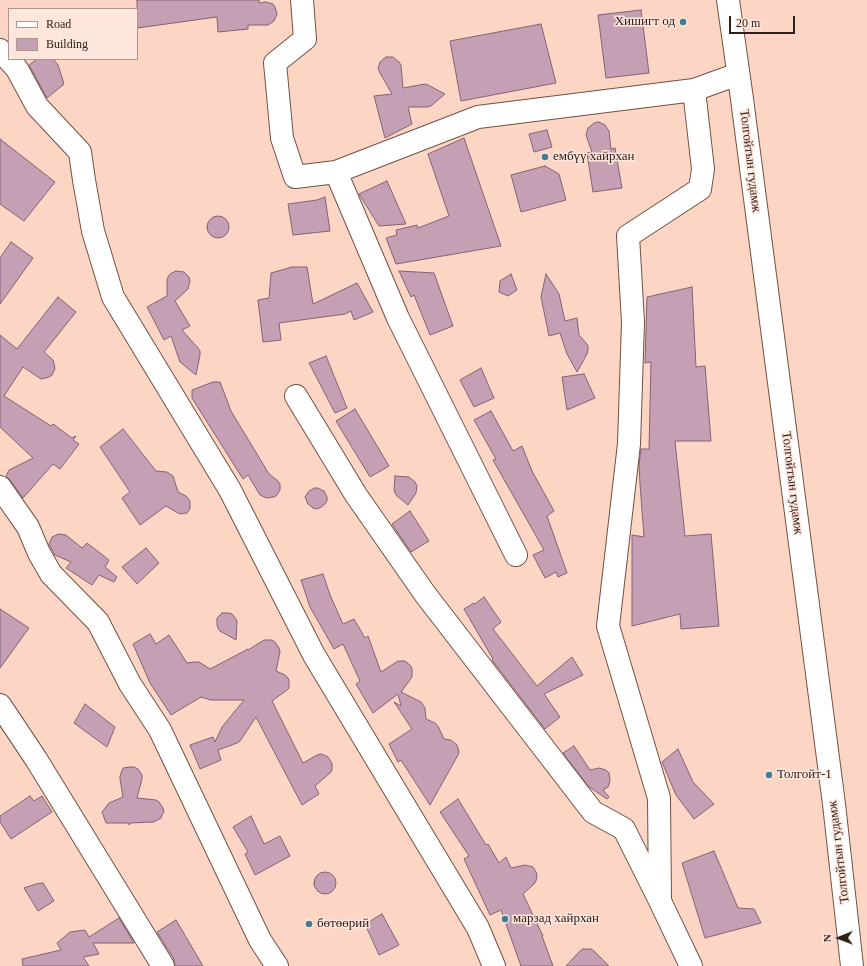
<!DOCTYPE html>
<html>
<head>
<meta charset="utf-8">
<style>
  body { margin:0 }
  #map { position:relative; width:867px; height:966px; overflow:hidden; background:#fdd5c4; font-family:"Times New Roman",serif }
  canvas { display:block }
  .legend { position:absolute; left:8px; top:8px; width:130px; height:52px; box-sizing:border-box; background:#fee6dc; border:1px solid #ab978e; margin:0; padding:5px 7px; list-style:none; font-size:12px; color:#2f201a }
  .legend li { display:flex; align-items:center; gap:8px; height:20px }
  .legend b { width:20px; border:1px solid #ab978e }
  .north { position:absolute; left:819px; top:918px; width:40px; height:40px; -webkit-text-stroke:3px #fee6dc; paint-order:stroke; rotate:269deg; font-size:11px; font-weight:700; line-height:16px; text-align:center; color:#2f201a }
  .north::after { content:''; display:block; margin:auto; width:14px; height:18px; background:#2f201a; clip-path:polygon(50% 0,100% 100%,50% 72%,0 100%) }
  .scale { position:absolute; left:729px; top:16px; width:66px; height:18px; box-sizing:border-box; border:2px solid #2f201a; border-top:0; padding-left:5px; font-size:12px; line-height:14px; white-space:nowrap; color:#2f201a; -webkit-text-stroke:3px #fee6dc; paint-order:stroke }
</style>
</head>
<body>
<div id="map">
<canvas width="867" height="966"></canvas>
<ul class="legend">
<li><b style="height:5px;background:#fff"></b>Road</li>
<li><b style="height:11px;background:#c5a0b4"></b>Building</li>
</ul>
<div class="north">N</div>
<div class="scale">20 m</div>
</div>
<script>
const ctx = document.querySelector('canvas').getContext('2d');
ctx.lineJoin = 'round';
function fill(path, color) { ctx.fillStyle = color; ctx.fill(path, 'evenodd'); }
const poly = rows => new Path2D(rows.map(r => 'M' + r).join(''));
function trace(path, color, width, dash) { ctx.strokeStyle = color; ctx.lineWidth = width; ctx.lineCap = dash ? 'butt' : 'round'; ctx.setLineDash(dash || []); ctx.stroke(path); }
function drawText(font, color, halo, rows, align = 'center') {
  ctx.font = font + ' "Times New Roman",serif'; ctx.lineWidth = 3; ctx.setLineDash([]); ctx.textBaseline = 'middle'; ctx.strokeStyle = halo; ctx.fillStyle = color; for (const [text, x, y, turn = 0] of rows) {
    ctx.save(); ctx.translate(x, y); ctx.rotate((+turn || 0) * Math.PI / 180); ctx.textAlign = isNaN(turn) ? turn : align; if (halo) ctx.strokeText(text, 0, 0); ctx.fillText(text, 0, 0); ctx.restore();
  }
}
const building = poly([
  [137,0,259,0,259,3,266,2,273,4,275,7,277,14,274,21,268,25,248,25,248,29,218,32,217,17,137,28,137,0],
  [641,10,649,73,606,78,598,15,641,10],
  [541,24,556,83,461,101,450,41,541,24],
  [386,57,393,57,399,62,401,65,403,88,425,84,428,85,445,94,431,106,427,107,408,107,412,124,385,138,374,96,392,94,380,73,378,69,380,62,386,57],
  [37,59,53,59,58,65,64,84,47,98,29,65,37,59],
  [598,122,601,123,605,125,609,131,611,149,615,148,622,188,593,192,587,153,592,152,586,135,588,128,594,123,598,122],
  [547,130,552,147,534,152,529,134,547,130],
  [464,138,501,246,396,264,386,238,397,235,396,230,417,225,418,228,449,216,428,154,464,138],
  [0,139,55,182,24,221,0,204,0,139],
  [545,166,559,174,566,200,521,212,511,175,545,166],
  [387,181,406,224,379,226,359,194,387,181],
  [325,197,330,231,293,235,288,204,317,200,325,197],
  '207 227a11 11 0 1 1 22 0a11 11 0 1 1-22 0Z',
  [11,242,33,258,0,304,0,258,11,242],
  [292,267,307,267,313,304,357,283,373,312,354,320,351,311,345,314,279,323,281,340,263,342,258,300,269,298,271,273,292,267],
  [176,271,184,272,189,277,190,281,188,289,175,301,190,326,182,330,198,348,200,351,200,355,196,375,180,362,171,336,164,340,147,307,167,296,167,281,168,277,170,274,176,271],
  [399,271,434,273,453,326,430,335,414,295,411,297,399,271],
  [511,274,517,290,508,296,499,292,500,281,511,274],
  [546,274,559,294,565,321,577,318,579,335,586,343,588,346,588,350,587,354,577,372,567,354,560,333,549,336,541,297,546,274],
  [692,287,696,367,705,366,711,441,675,441,685,536,711,534,719,626,681,629,680,614,632,626,632,535,644,537,640,484,639,465,641,449,649,449,651,362,645,363,647,297,692,287],
  [58,297,76,312,44,352,53,360,55,368,54,371,52,375,49,377,46,378,41,379,23,367,4,396,51,426,53,424,72,438,76,436,73,440,79,444,60,469,53,464,23,498,10,480,6,476,9,470,33,458,0,427,0,335,17,349,58,297],
  [326,356,347,408,335,413,309,363,326,356],
  [481,368,494,398,474,407,460,380,481,368],
  [584,374,595,398,567,410,562,377,584,374],
  [213,382,220,382,231,411,269,474,278,481,280,484,280,490,277,495,274,497,267,498,260,495,248,475,243,479,192,398,192,390,213,382],
  [355,409,389,466,370,477,336,421,355,409],
  [491,411,513,451,522,446,532,471,554,511,547,516,567,573,558,577,556,572,545,578,533,555,544,550,493,460,496,459,474,420,491,411],
  [123,429,156,471,167,472,173,476,178,492,186,496,190,501,190,509,187,513,180,514,166,506,140,525,122,498,130,492,100,447,123,429],
  [395,476,409,477,415,482,417,486,416,493,408,505,397,496,395,493,394,490,395,476],
  [315,488,318,488,324,491,327,497,327,501,325,504,320,508,316,509,313,508,308,504,305,497,309,491,315,488],
  [410,511,429,541,411,552,392,524,410,511],
  [59,534,66,535,82,548,87,543,109,560,105,567,117,577,114,582,99,575,92,585,66,568,71,562,55,555,49,544,52,537,59,534],
  [146,548,159,563,137,584,122,567,146,548],
  [323,574,330,595,343,624,354,619,365,638,368,636,381,672,398,661,405,661,411,666,412,669,412,677,401,692,421,702,425,708,426,719,435,723,438,726,444,739,451,740,457,745,459,752,458,755,430,805,401,760,398,762,389,744,412,729,394,702,401,706,398,694,373,713,356,684,360,681,343,644,334,649,310,607,301,580,323,574],
  [484,597,501,622,493,629,537,686,572,657,583,675,544,694,560,717,545,729,492,660,493,659,464,609,474,603,475,604,484,597],
  [0,609,29,628,0,668,0,609],
  [222,613,229,613,232,614,236,619,237,622,236,640,220,631,218,628,217,625,217,618,222,613],
  [150,634,156,644,169,635,187,663,195,662,199,662,210,669,248,649,248,650,264,640,272,640,275,642,279,648,280,652,276,671,285,675,288,678,289,681,289,688,287,690,272,701,303,763,317,755,321,754,324,755,328,757,332,763,332,770,330,773,315,786,319,794,302,805,256,717,240,741,237,743,218,750,221,760,200,769,190,745,213,737,215,742,222,727,244,700,211,700,201,697,171,715,150,683,133,644,150,634],
  [85,704,115,727,107,747,74,723,85,704],
  [574,746,590,770,599,768,606,770,609,773,610,780,609,784,608,787,603,790,609,797,607,799,588,786,563,753,574,746],
  [678,749,693,782,714,804,694,819,676,795,662,762,678,749],
  [131,767,134,767,138,769,142,775,142,779,137,798,156,800,159,802,163,808,164,812,162,815,161,818,154,822,130,823,129,825,129,823,106,823,102,812,109,803,123,797,120,779,120,776,123,768,131,767],
  [30,796,34,801,42,796,52,812,11,839,0,822,0,816,30,796],
  [458,799,486,845,488,844,499,863,506,857,511,868,525,865,533,867,535,870,537,874,536,881,534,884,523,894,543,936,542,936,553,966,521,966,501,910,490,915,464,859,469,856,440,812,458,799],
  [251,816,264,844,280,836,290,856,255,875,245,854,248,852,233,827,251,816],
  [714,851,738,908,754,909,761,923,705,938,682,863,714,851],
  '314 883a11 11 0 1 1 22 0a11 11 0 1 1-22 0Z',
  [43,883,54,901,38,911,24,888,36,884,43,883],
  [382,914,399,945,379,955,365,924,382,914],
  [119,918,134,943,93,943,99,954,83,957,89,966,23,966,22,959,61,950,57,943,70,932,85,930,89,937,119,918],
  [176,920,203,966,175,966,174,959,157,932,176,920],
  [583,949,591,949,594,951,609,966,566,966,580,951,583,949]
]);
fill(building, '#c5a0b4');
trace(building, '#836274', 1);
const street = poly([
  [302,0,305,39,275,63,282,138,295,177,336,172,478,117,694,90,738,74],
  [0,50,17,69,37,106,80,152,84,180,93,231,113,297,230,490,314,655,478,928,494,966],
  [336,172,398,318,516,555],
  [296,396,356,495,425,594,593,812,624,829,660,901,691,966],
  [0,487,28,527,39,553,51,574,98,622,130,684,160,730,260,940,277,966],
  [0,705,36,759,163,966],
  [660,901,659,798,608,626,629,444,633,322,628,236,700,189,703,169,694,90]
]);
const secondary = poly([
  [728,0,742,99,834,804,852,966]
]);
trace(street, '#725142', 24);
trace(secondary, '#725142', 24);
trace(street, '#fff', 22);
trace(secondary, '#fff', 22);
for (const [x, y, r, color] of [
  [683,22,4,"#407d93"],
  [545,157,4,"#407d93"],
  [769,775,4,"#407d93"],
  [505,919,4,"#407d93"],
  [309,924,4,"#407d93"]
]) { const dot = new Path2D(); dot.arc(x, y, r, 0, 2 * Math.PI); ctx.fillStyle = color; ctx.fill(dot); trace(dot, '#fee6dc', 1.5); }
drawText('13px', '#2f201a', '#fee6dc', [
  ["Хишигт од",675,22,"right"],
  ["ембүү хайрхан",553,157],
  ["Толгойт-1",777,775],
  ["марзад хайрхан",513,919],
  ["бөтөөрий",317,924]
], 'left');
drawText('13px', '#2f201a', '#fee6dc', [
  ["Толгойтын гудамж",750,161,83],
  ["Толгойтын гудамж",792,483,83],
  ["Толгойтын гудамж",839,852,-97]
]);
</script>
</body>
</html>
